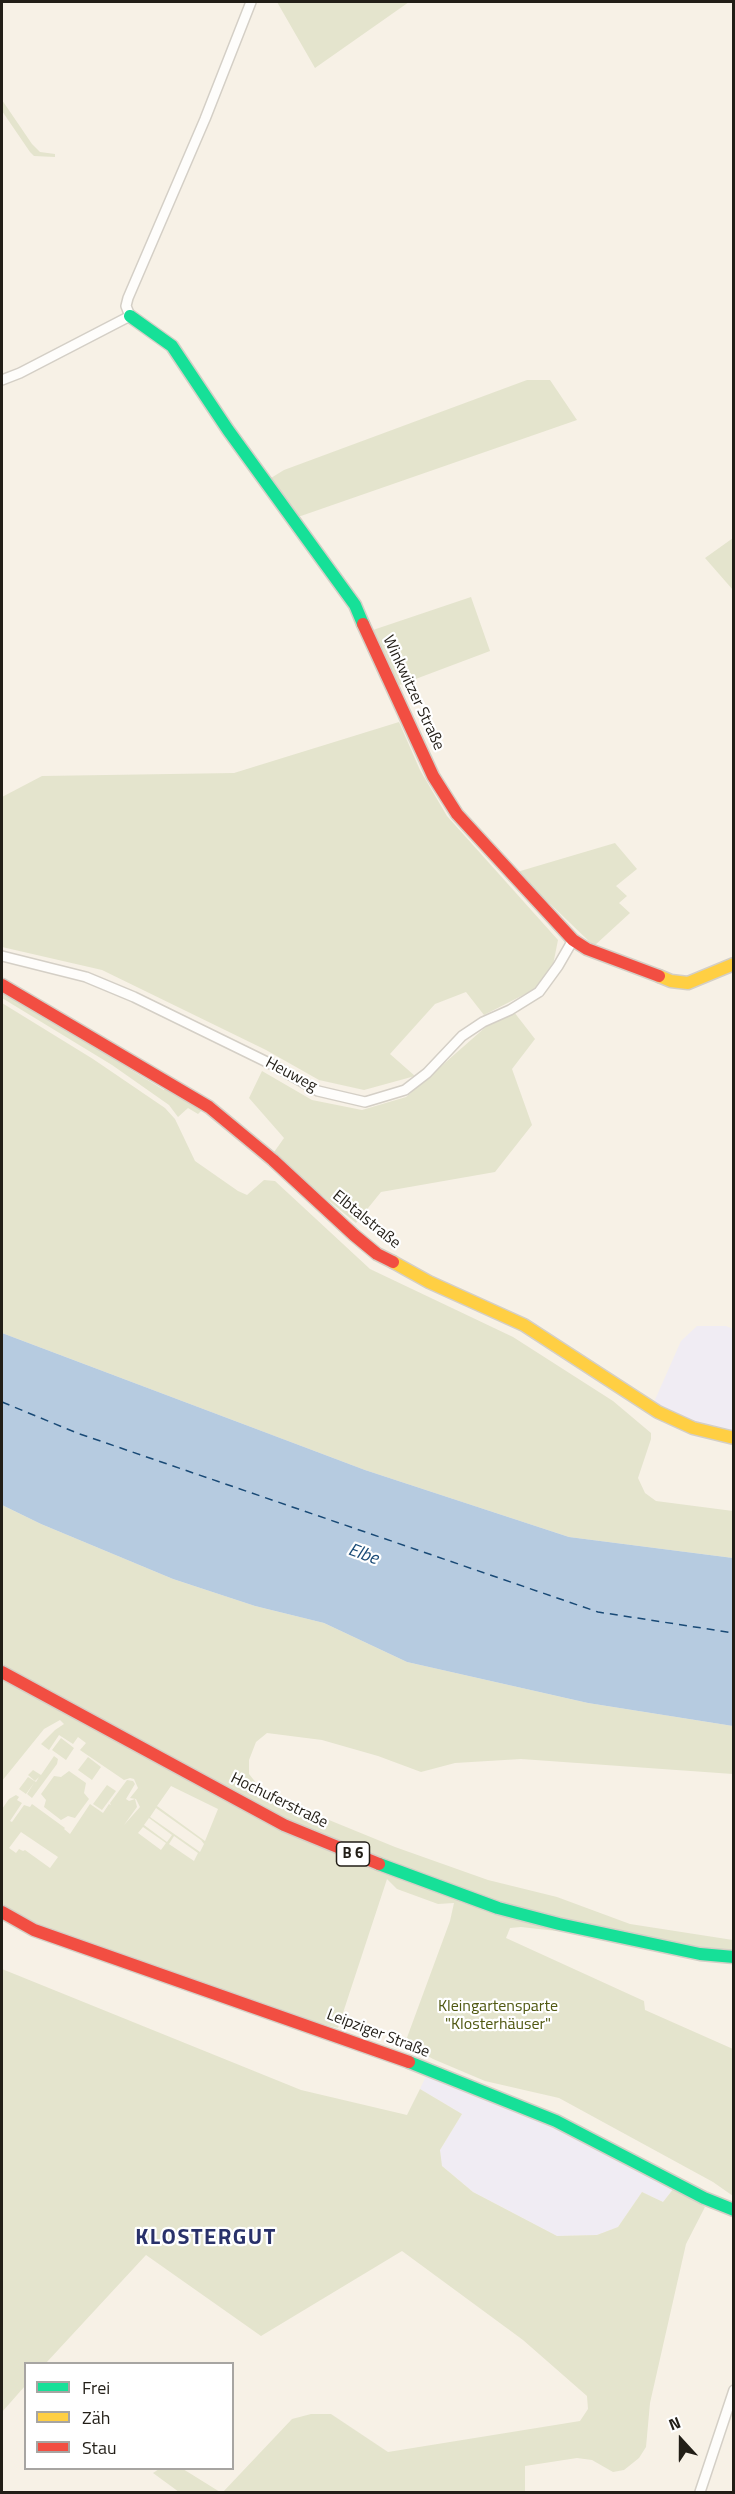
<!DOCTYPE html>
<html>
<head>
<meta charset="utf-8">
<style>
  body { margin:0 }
  #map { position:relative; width:735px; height:2494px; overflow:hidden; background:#f7f1e6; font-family:"Titillium Web",sans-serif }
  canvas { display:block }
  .frame { position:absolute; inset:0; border:3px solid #221e17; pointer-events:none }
  .legend { position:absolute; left:24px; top:2362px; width:210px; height:108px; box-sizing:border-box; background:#fff; border:2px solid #a7a5a2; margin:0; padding:8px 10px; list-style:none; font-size:18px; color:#221e17 }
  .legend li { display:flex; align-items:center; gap:12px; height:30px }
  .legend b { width:30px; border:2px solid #a7a5a2 }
  .north { position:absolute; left:651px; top:2410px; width:60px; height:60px; -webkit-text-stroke:4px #fff; paint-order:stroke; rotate:339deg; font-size:16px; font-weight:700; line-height:24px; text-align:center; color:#221e17 }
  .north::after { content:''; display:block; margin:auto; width:21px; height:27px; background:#221e17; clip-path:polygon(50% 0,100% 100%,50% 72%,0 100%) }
</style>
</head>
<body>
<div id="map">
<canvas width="735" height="2494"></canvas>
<div class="frame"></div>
<ul class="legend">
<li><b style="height:8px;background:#16e098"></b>Frei</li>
<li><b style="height:8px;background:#ffcf43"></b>Zäh</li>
<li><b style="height:8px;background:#f24e42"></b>Stau</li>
</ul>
<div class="north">N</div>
</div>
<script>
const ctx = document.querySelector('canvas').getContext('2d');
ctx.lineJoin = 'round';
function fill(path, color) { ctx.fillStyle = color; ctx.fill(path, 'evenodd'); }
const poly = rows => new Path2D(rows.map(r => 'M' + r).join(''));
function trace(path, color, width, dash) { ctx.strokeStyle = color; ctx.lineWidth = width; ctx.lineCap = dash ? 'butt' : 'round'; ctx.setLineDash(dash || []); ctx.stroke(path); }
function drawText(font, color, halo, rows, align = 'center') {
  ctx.font = font + ' "Titillium Web",sans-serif'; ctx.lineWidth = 4.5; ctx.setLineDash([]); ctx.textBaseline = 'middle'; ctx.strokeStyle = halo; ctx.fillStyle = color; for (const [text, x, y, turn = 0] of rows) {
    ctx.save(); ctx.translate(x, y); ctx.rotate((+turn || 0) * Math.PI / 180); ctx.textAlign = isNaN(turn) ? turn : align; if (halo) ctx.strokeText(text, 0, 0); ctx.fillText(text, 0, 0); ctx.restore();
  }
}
fill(poly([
  [697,1326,726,1326,733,1329,733,1431,688,1420,654,1402,681,1341],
  [426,2076,525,2113,579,2137,674,2188,663,2202,642,2192,618,2227,597,2235,557,2236,473,2192,441,2165,440,2150,462,2114,420,2089]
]), '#f0ecf3');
fill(poly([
  [277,2,409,2,315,68],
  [2,100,32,144,40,152,55,154,55,157,34,156,30,152,2,111],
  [527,380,550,380,577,420,298,517,271,478,284,470],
  [733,538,733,590,705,558],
  [471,597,490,651,397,686,373,630],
  [399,722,420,770,447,816,558,940,553,965,535,989,484,1015,466,992,435,1004,390,1054,415,1076,364,1090,319,1080,266,1050,102,970,2,947,2,797,42,776,234,773],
  [615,843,637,869,616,886,627,896,619,903,630,913,594,946,517,872],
  [2,989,67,1028,80,1038,85,1037,121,1060,131,1070,164,1090,167,1085,203,1109,198,1114,188,1108,178,1117,169,1105,112,1065,2,998],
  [2,1003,93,1059,165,1108,175,1119,195,1161,238,1191,247,1195,264,1180,275,1181,370,1269,513,1337,613,1401,651,1433,651,1439,638,1478,645,1493,656,1501,733,1511,733,1558,569,1537,365,1470,2,1333],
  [514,1012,535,1039,512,1069,532,1125,495,1172,381,1192,356,1223,272,1155,284,1138,249,1098,262,1071,312,1100,362,1110,406,1097,488,1025],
  [2,1505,41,1524,173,1579,255,1606,324,1623,407,1662,588,1703,733,1726,733,1774,521,1759,455,1763,421,1772,378,1756,322,1740,267,1733,256,1742,249,1760,249,1774,257,1784,307,1811,395,1847,488,1880,557,1897,630,1924,733,1940,733,1951,521,1927,510,1928,506,1938,644,2001,645,2010,733,2049,733,2196,713,2182,559,2098,485,2081,433,2059,405,2043,450,1921,454,1903,438,1904,397,1889,387,1879,338,2028,310,2021,170,1974,34,1924,2,1906,2,1809,9,1799,16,1795,19,1797,17,1800,22,1803,10,1821,12,1822,24,1805,30,1807,32,1804,65,1828,64,1829,70,1834,90,1804,103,1813,109,1804,111,1805,110,1803,127,1780,133,1781,135,1784,126,1799,129,1801,135,1799,137,1807,124,1825,140,1807,136,1799,130,1798,138,1788,134,1779,130,1778,124,1780,80,1750,86,1743,78,1737,73,1744,59,1735,49,1750,41,1744,55,1730,64,1724,60,1720,44,1729,2,1781],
  [171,1786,218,1809,205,1841,157,1806],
  [156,1808,201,1840,204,1844,200,1852,150,1817],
  [149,1818,172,1835,167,1842,144,1825],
  [143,1827,166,1843,161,1850,138,1833],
  [21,1832,58,1857,50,1868,25,1850,23,1851,19,1849,16,1853,9,1848],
  [174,1836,198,1853,194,1861,169,1844],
  [61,1738,74,1748,66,1760,52,1750],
  [54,1756,58,1759,57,1764,32,1798,27,1794,34,1783,26,1794,19,1789,28,1777,36,1782,39,1777,35,1781,28,1775,33,1770,41,1775],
  [88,1757,101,1767,92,1780,78,1770],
  [69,1771,86,1783,84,1793,89,1799,75,1818,68,1816,61,1820,44,1807,46,1800,41,1794,54,1776,61,1777],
  [107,1785,116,1791,102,1810,93,1804],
  [2,1969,301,2090,407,2115,420,2089,462,2114,440,2150,442,2166,473,2192,557,2236,597,2235,618,2227,642,2192,663,2202,674,2188,705,2207,686,2244,650,2403,646,2447,639,2458,624,2470,613,2472,592,2460,577,2458,525,2466,525,2492,223,2492,292,2419,311,2414,331,2414,388,2452,580,2421,588,2409,587,2396,523,2340,402,2251,261,2336,146,2255,46,2363,26,2364,25,2386,2,2412],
  [159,2469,183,2469,220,2492,179,2492,153,2473]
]), '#e4e4cd');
fill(poly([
  [2,1333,365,1470,569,1537,733,1558,733,1726,588,1703,407,1662,324,1623,255,1606,173,1579,41,1524,2,1505]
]), '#b6cbe0');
trace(poly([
  [2,1402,77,1433,598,1612,734,1633]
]), '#194a76', 1.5, [8, 6]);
const street = poly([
  [2,380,20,373,130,316,126,306,128,298,205,119,251,2],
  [2,956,86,977,134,997,273,1065,318,1091,365,1102,405,1090,427,1073,462,1036,483,1022,510,1010,539,992,558,966,573,940],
  [700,2492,734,2390]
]);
const fast = poly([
  [130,316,172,346,228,430,355,605,363,624],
  [379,1864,498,1908,559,1924,700,1954,734,1957],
  [409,2062,556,2121,704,2198,734,2210]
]);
const slow = poly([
  [659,976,671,981,688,983,734,964],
  [393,1262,429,1282,524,1325,658,1412,693,1428,734,1438]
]);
const jam = poly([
  [363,624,433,776,457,814,573,940,587,949,659,976],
  [2,985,209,1107,273,1160,354,1235,377,1254,393,1262],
  [2,1672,284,1825,379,1864],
  [2,1912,34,1930,409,2062]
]);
trace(street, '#d4cfc6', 12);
trace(fast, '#d4cfc6', 15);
trace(slow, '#d4cfc6', 15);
trace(jam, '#d4cfc6', 15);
trace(street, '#fefdfb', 9);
trace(fast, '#16e098', 12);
trace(slow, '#ffcf43', 12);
trace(jam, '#f24e42', 12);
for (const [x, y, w] of [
  [353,1854,33]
]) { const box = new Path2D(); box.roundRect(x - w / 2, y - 12, w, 24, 4.5); ctx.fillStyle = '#fff'; ctx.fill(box); trace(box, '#221e17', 1.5); }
drawText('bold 15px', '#221e17', null, [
  ["B 6",353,1854]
]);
drawText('16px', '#221e17', '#fff', [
  ["Winkwitzer Straße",413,693,65],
  ["Heuweg",291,1075,28],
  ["Elbtalstraße",366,1220,39],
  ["Hochuferstraße",279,1801,26],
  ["Leipziger Straße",378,2034,21]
]);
drawText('16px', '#505811', '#fff', [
  ["Kleingartensparte",498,2007],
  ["\"Klosterhäuser\"",498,2025]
]);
drawText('italic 18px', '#194a76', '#fff', [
  ["Elbe",363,1555,20]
]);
ctx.letterSpacing = '1.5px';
drawText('bold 22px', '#29316a', '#fff', [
  ["KLOSTERGUT",206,2239]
]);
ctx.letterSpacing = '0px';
</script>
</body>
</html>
